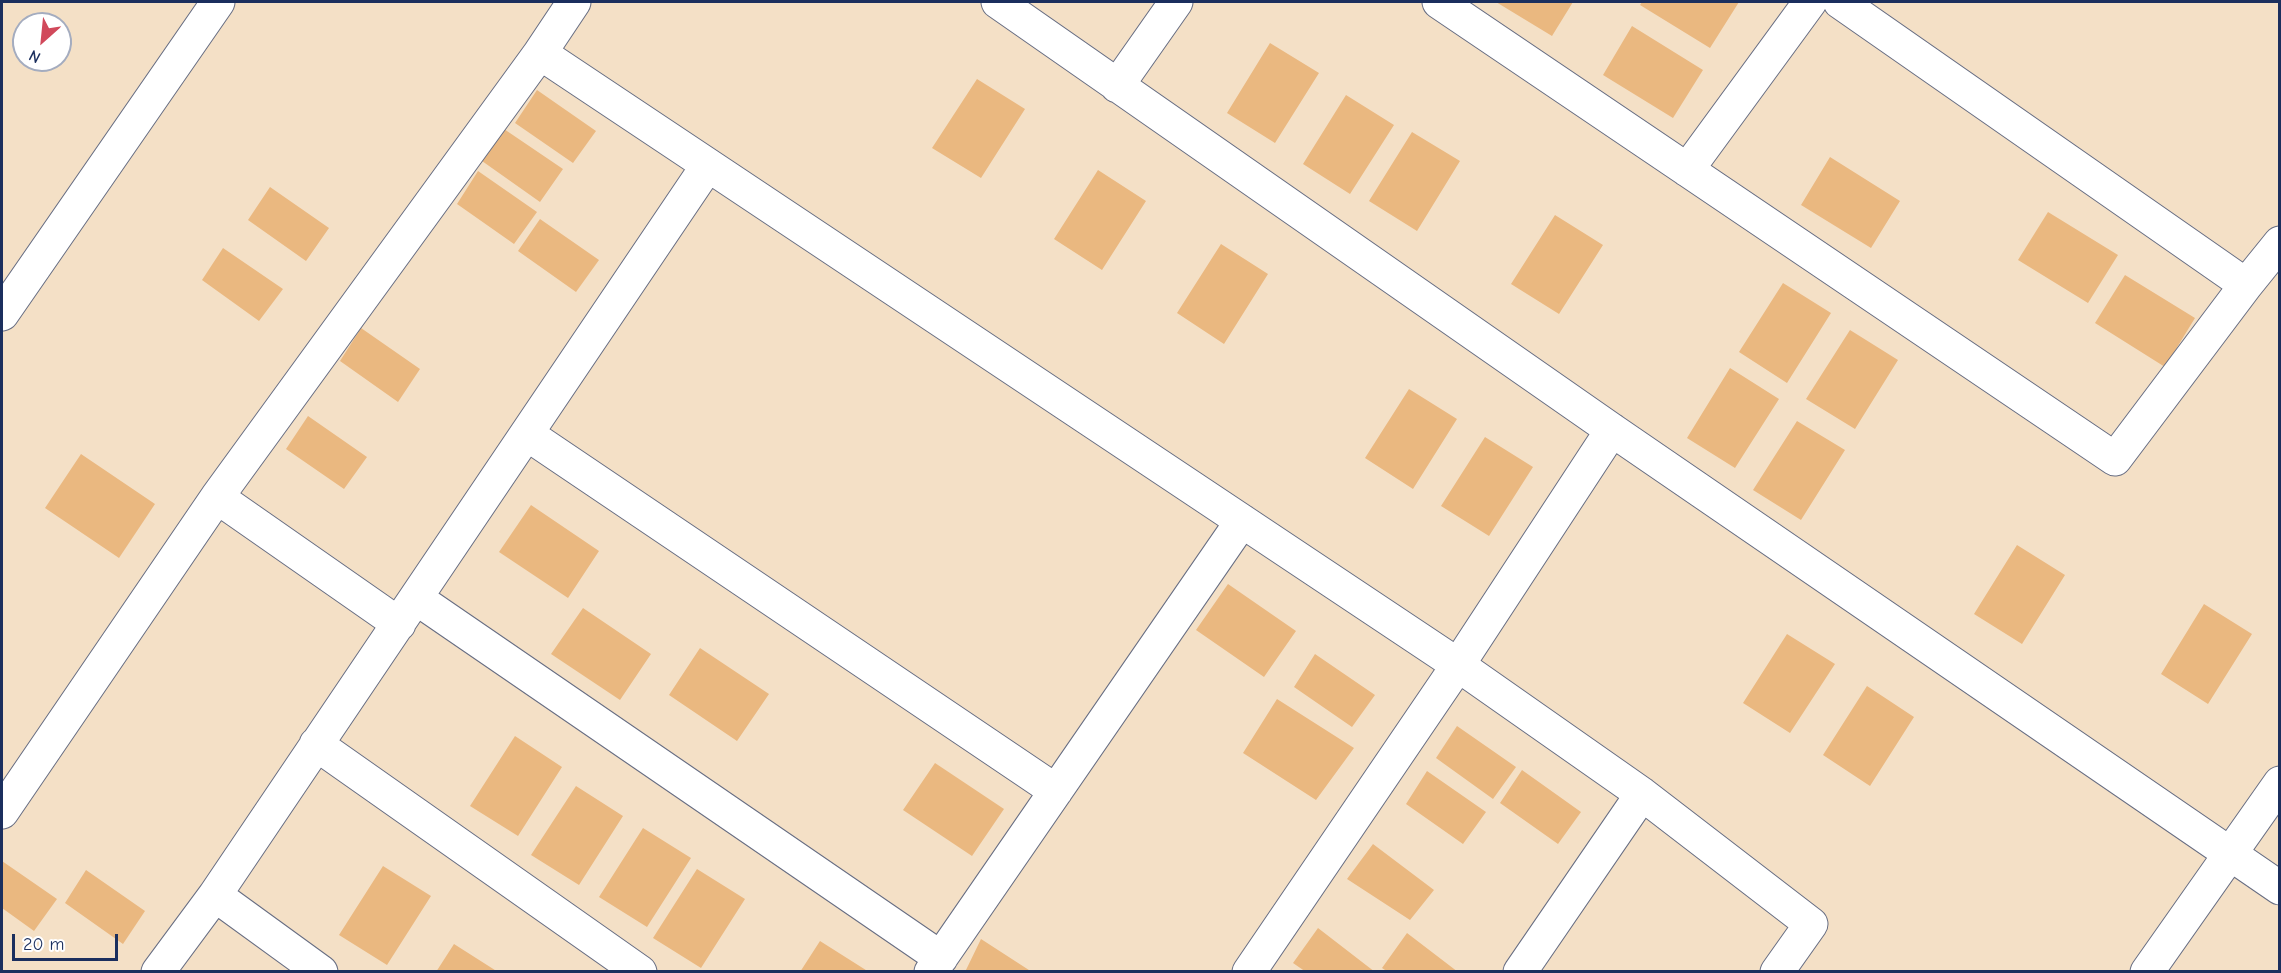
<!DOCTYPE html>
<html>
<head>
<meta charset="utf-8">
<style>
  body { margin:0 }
  #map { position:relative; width:2281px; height:973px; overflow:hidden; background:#f4e0c6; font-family:"Comic Neue",sans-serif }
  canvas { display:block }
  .frame { position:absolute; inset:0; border:3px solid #1b2f5e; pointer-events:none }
  .north { position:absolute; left:12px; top:12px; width:60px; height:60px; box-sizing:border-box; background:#fff; border:2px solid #a4acbf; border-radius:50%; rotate:207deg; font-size:16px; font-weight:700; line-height:24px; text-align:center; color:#1b2f5e }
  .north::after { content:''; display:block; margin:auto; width:21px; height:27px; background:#d1495b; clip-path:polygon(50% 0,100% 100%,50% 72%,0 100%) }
  .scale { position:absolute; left:12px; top:934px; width:106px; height:27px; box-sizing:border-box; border:3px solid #1b2f5e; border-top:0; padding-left:8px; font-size:18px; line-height:21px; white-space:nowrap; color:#1b2f5e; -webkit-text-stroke:4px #fff; paint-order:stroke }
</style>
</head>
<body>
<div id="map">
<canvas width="2281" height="973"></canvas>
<div class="frame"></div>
<div class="north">N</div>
<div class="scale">20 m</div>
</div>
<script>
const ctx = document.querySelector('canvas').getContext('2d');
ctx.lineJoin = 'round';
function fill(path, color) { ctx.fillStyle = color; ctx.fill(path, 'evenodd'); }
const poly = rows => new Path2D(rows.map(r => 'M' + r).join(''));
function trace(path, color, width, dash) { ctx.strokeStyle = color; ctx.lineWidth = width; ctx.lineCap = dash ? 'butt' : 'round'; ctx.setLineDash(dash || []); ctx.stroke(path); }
fill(poly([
  [1496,2,1573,2,1552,36],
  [1642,2,1739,2,1710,48,1640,5],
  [1632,26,1703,70,1673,118,1603,75],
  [1270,43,1319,73,1275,143,1227,113],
  [977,79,1025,109,981,178,932,148],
  [537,90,596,131,573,163,515,123],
  [1346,95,1394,125,1350,194,1303,164],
  [504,129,563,169,540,202,482,161],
  [1412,132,1460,161,1417,231,1369,201],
  [1830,157,1900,201,1871,248,1801,205],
  [1098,170,1146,201,1102,270,1054,239],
  [478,171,537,212,514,244,457,204],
  [270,187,329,228,306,261,248,220],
  [2048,212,2118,255,2088,303,2018,260],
  [1555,215,1603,245,1559,314,1511,284],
  [540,219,599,260,576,292,518,251],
  [1221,244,1268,274,1224,344,1177,313],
  [223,248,283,289,259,321,202,280],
  [2125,275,2195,318,2165,367,2095,323],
  [1783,283,1831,313,1787,383,1739,352],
  [361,328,420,369,398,402,340,361],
  [1850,330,1898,360,1855,429,1806,399],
  [1730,368,1779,399,1735,468,1687,438],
  [1409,389,1457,419,1413,489,1365,458],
  [308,416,367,457,344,489,286,449],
  [1797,421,1845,450,1801,520,1753,490],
  [1485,437,1533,467,1489,536,1441,506],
  [81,454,155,504,119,558,45,508],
  [531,505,599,551,568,598,499,552],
  [2017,545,2065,575,2022,644,1974,614],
  [1228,584,1296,631,1264,677,1196,630],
  [2204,604,2252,634,2208,704,2161,674],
  [583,608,651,654,620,700,551,654],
  [1787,634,1835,664,1790,733,1743,703],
  [700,648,769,694,737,741,669,695],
  [1315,654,1375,695,1352,727,1294,687],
  [1867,686,1914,717,1870,786,1823,755],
  [1277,699,1354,748,1316,800,1243,753],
  [1457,726,1516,767,1493,799,1436,758],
  [515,736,562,767,518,836,470,806],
  [935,763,1004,809,972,856,903,810],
  [1522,770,1581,812,1558,844,1500,803],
  [1427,771,1486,812,1463,844,1406,804],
  [576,786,623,816,579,885,531,855],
  [643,828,691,858,647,927,599,897],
  [1373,844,1434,890,1410,920,1347,879],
  [2,861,57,899,34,931,2,908],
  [383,866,431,896,387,965,339,935],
  [697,869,745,899,701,968,653,938],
  [86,870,145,911,123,944,65,903],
  [1318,928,1375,972,1306,972,1293,963],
  [1407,933,1458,972,1388,972,1382,968],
  [981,939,1032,972,965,972],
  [820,941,869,972,800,972],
  [454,944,498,972,436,972]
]), '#eab880');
const minor = poly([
  [574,2,540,53,1458,665,1612,430],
  [998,2,1612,430,2280,888],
  [1439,2,2115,459,2246,285,1840,2],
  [1117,86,1176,2],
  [1687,170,1810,2],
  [2246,285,2280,243],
  [2,314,218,2],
  [527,434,1056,791],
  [217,497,540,53],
  [416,598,941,958],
  [316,744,640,972],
  [2,812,217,497,399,624],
  [215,895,708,165],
  [158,972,215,895,321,972],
  [931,972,1242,521],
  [1249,972,1458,665,1642,794],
  [1520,972,1642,794,1811,924,1777,972],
  [2147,972,2280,783]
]);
trace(minor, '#676d82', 35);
trace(minor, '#fff', 33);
</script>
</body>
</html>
